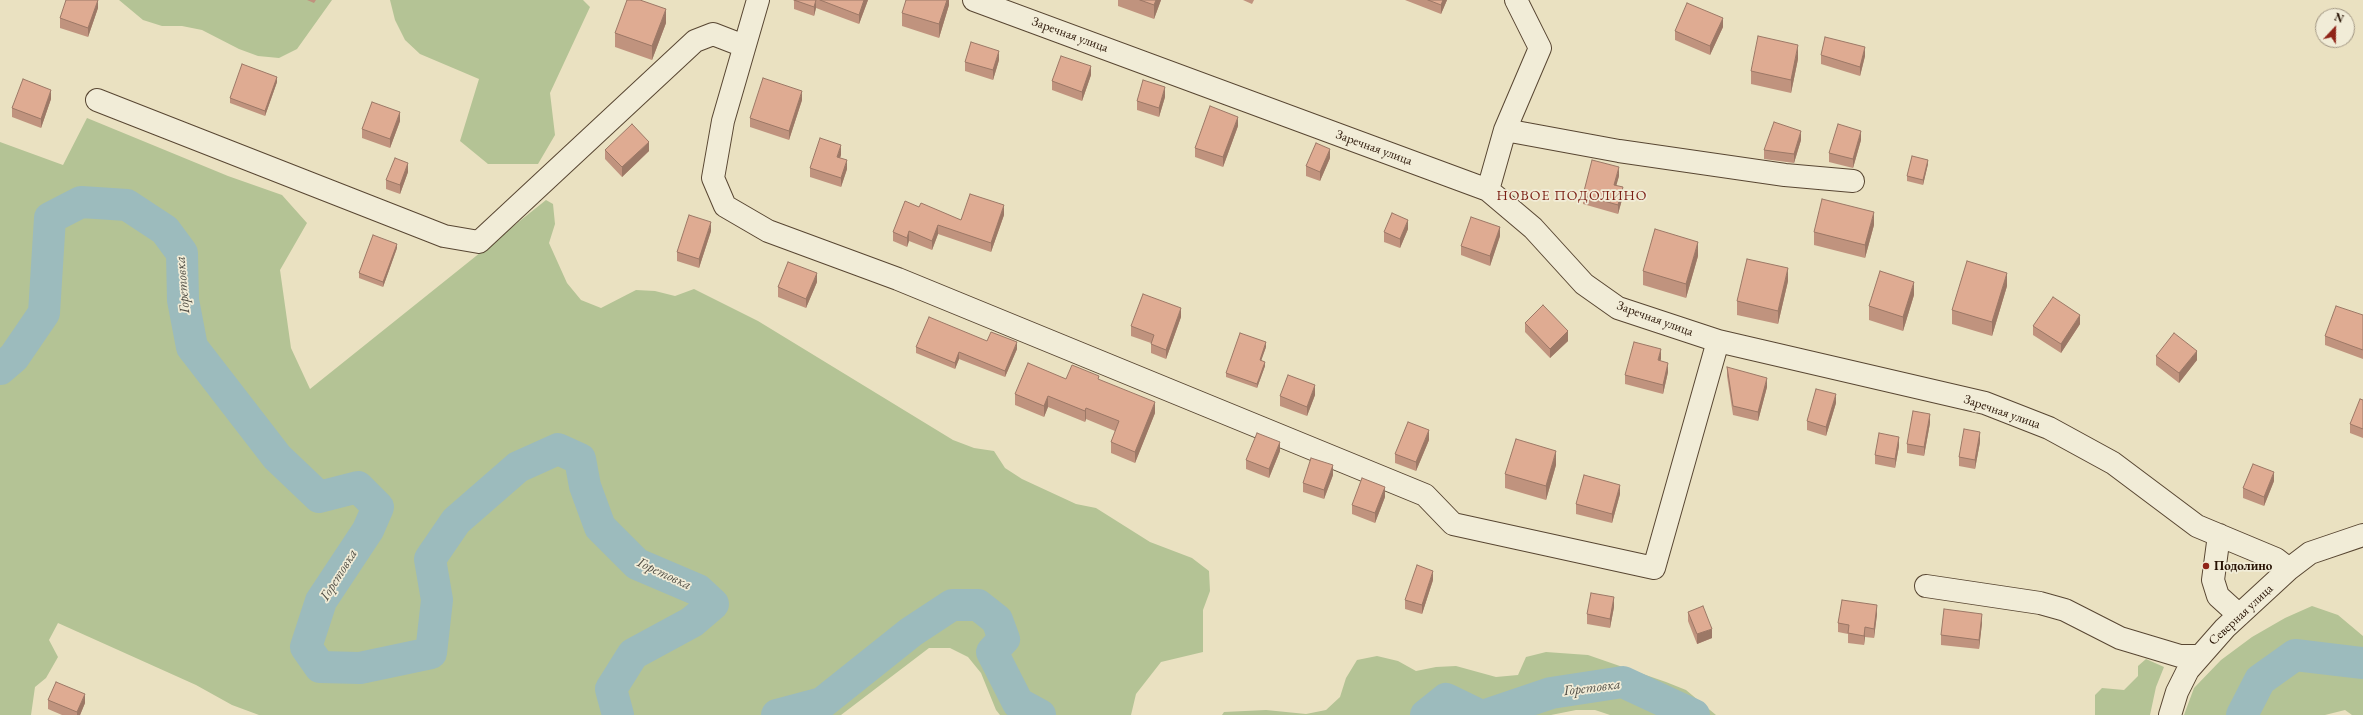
<!DOCTYPE html>
<html>
<head>
<meta charset="utf-8">
<style>
  body { margin:0 }
  #map { position:relative; width:2363px; height:715px; overflow:hidden; background:#eae1c1; font-family:"EB Garamond",serif }
  canvas { display:block }
  .north { position:absolute; left:2315px; top:8px; width:40px; height:40px; box-sizing:border-box; background:#f1ecd7; border:1px solid #a09582; border-radius:50%; rotate:22deg; font-size:11px; font-weight:700; line-height:16px; text-align:center; color:#271203 }
  .north::after { content:''; display:block; margin:auto; width:14px; height:18px; background:#8f2418; clip-path:polygon(50% 0,100% 100%,50% 72%,0 100%) }
</style>
</head>
<body>
<div id="map">
<canvas width="2363" height="715"></canvas>
<div class="north">N</div>
</div>
<script>
const ctx = document.querySelector('canvas').getContext('2d');
ctx.lineJoin = 'round';
function fill(path, color) { ctx.fillStyle = color; ctx.fill(path, 'evenodd'); }
const poly = rows => new Path2D(rows.map(r => 'M' + r).join(''));
function trace(path, color, width, dash) { ctx.strokeStyle = color; ctx.lineWidth = width; ctx.lineCap = dash ? 'butt' : 'round'; ctx.setLineDash(dash || []); ctx.stroke(path); }
function drawText(font, color, halo, rows, align = 'center') {
  ctx.font = font + ' "EB Garamond",serif'; ctx.lineWidth = 3.5; ctx.setLineDash([]); ctx.textBaseline = 'middle'; ctx.strokeStyle = halo; ctx.fillStyle = color; for (const [text, x, y, turn = 0] of rows) {
    ctx.save(); ctx.translate(x, y); ctx.rotate((+turn || 0) * Math.PI / 180); ctx.textAlign = isNaN(turn) ? turn : align; if (halo) ctx.strokeText(text, 0, 0); ctx.fillText(text, 0, 0); ctx.restore();
  }
}
fill(poly([
  [119,0,332,0,297,49,279,58,258,56,239,49,202,30,182,26,162,26,143,20],
  [390,0,583,0,590,7,550,93,555,135,538,164,488,164,460,141,479,79,420,54,405,40,395,20],
  [87,118,228,176,282,195,307,223,280,270,291,348,310,389,546,200,553,204,555,224,549,243,567,283,581,300,601,308,636,290,655,291,675,296,694,289,758,321,953,440,974,448,994,451,1005,468,1022,479,1076,504,1096,508,1150,542,1192,558,1209,571,1210,591,1203,610,1203,652,1161,662,1136,694,1131,715,1000,715,996,710,981,673,968,657,950,648,929,648,841,715,259,715,232,705,196,685,58,623,49,640,58,657,46,678,35,687,31,715,0,715,0,142,63,165],
  [2312,606,2338,615,2363,636,2363,715,2352,715,2345,710,2325,715,2184,715,2194,688,2221,660,2252,637,2285,618],
  [1546,652,1588,655,1666,682,1686,690,1716,715,1610,715,1595,710,1576,710,1551,715,1222,715,1224,712,1266,710,1306,714,1326,710,1340,697,1346,678,1357,660,1377,656,1398,661,1416,671,1436,667,1456,666,1496,677,1518,675,1526,657],
  [2146,659,2164,667,2156,687,2150,715,2095,715,2095,695,2102,688,2124,690,2138,676,2138,666]
]), '#b4c395');
trace(poly([
  [0,369,14,357,44,313,50,218,81,202,127,205,165,230,182,253,183,300,192,347,277,457,319,497,358,487,378,507,368,530,321,601,306,647,320,667,360,668,431,653,437,600,430,559,456,521,518,467,558,449,580,459,585,486,600,527,637,564,698,590,713,604,692,622,633,654,611,689,618,715],
  [777,715,822,703,911,632,952,605,978,605,997,620,1004,639,992,652,1018,703,1040,715],
  [1426,715,1446,699,1479,715],
  [1486,715,1551,693,1623,682,1694,715],
  [2242,715,2260,680,2295,655,2363,663]
]), '#9cbbbd', 32);
const minor = poly([
  [758,0,723,121,713,178,725,206,768,231,898,279,1425,495,1453,524,1654,568,1718,341],
  [974,0,1488,190,1533,228,1584,284,1618,308,1718,341,1985,403,2049,428,2113,463,2197,526,2276,559,2289,569],
  [97,100,444,236,479,242,695,41,713,34,744,46],
  [1505,130,1619,151,1785,175,1853,181],
  [1488,190,1505,130,1540,48,1516,0],
  [2219,535,2213,580,2218,596,2239,615],
  [1926,586,2040,603,2065,610,2120,638,2180,656,2198,656],
  [2170,715,2177,692,2188,670,2225,628,2289,569,2310,553,2363,535]
]);
trace(minor, '#584632', 24);
trace(minor, '#f1ecd7', 22);
fill(poly([
  [307,0,316,0,314,3],
  [794,0,868,0,859,24,816,8,814,16,794,9],
  [949,0,949,5,939,38,902,26,902,13],
  [1118,0,1161,0,1154,19,1118,6],
  [1243,0,1254,0,1252,4],
  [1405,0,1447,0,1441,14],
  [98,8,88,37,60,28,60,18],
  [666,23,652,60,615,47,615,33],
  [1723,27,1710,55,1675,40,1675,31],
  [1821,55,1865,56,1860,76,1821,64],
  [1798,59,1791,93,1751,84,1751,71],
  [999,60,993,80,965,71,965,62],
  [1091,75,1082,101,1052,90,1052,81],
  [277,82,265,116,230,103,230,98],
  [1165,97,1159,117,1137,110,1137,101],
  [51,99,41,128,12,117,12,108],
  [802,100,789,140,750,127,750,118],
  [400,121,390,148,362,138,362,129],
  [1238,126,1223,167,1195,157,1195,148],
  [1801,140,1794,163,1764,159,1764,150],
  [1861,140,1853,168,1829,162,1829,153],
  [605,150,649,151,622,177,605,159],
  [841,155,840,158,847,169,841,187,810,177,810,168],
  [1330,158,1320,181,1306,176,1306,166],
  [1928,164,1923,185,1907,181,1907,176],
  [408,172,400,194,386,189,386,180],
  [1619,176,1616,185,1623,196,1618,214,1583,204,1583,195],
  [919,207,961,220,1004,215,991,252,938,234,932,250,909,241,907,247,893,241,893,232],
  [1874,225,1865,258,1814,245,1814,232],
  [1408,229,1400,248,1384,242,1384,232],
  [711,231,699,268,677,261,677,252],
  [1500,236,1490,266,1461,255,1461,246],
  [397,248,383,287,359,278,359,273],
  [1698,256,1686,298,1643,285,1643,271],
  [1788,281,1778,324,1737,315,1737,301],
  [817,282,806,308,778,297,778,287],
  [2007,286,1992,336,1952,324,1952,310],
  [1914,295,1903,331,1869,320,1869,306],
  [2363,315,2363,359,2325,345,2325,336],
  [1181,317,1166,359,1151,353,1151,343,1131,336,1131,326],
  [1525,323,1568,341,1550,358,1525,332],
  [2080,324,2061,353,2033,335,2033,326],
  [987,341,1017,349,1005,377,959,359,955,369,916,353,916,347],
  [1266,347,1261,360,1265,366,1257,388,1226,377,1226,373],
  [2156,356,2197,360,2179,383,2156,365],
  [1661,359,1660,360,1668,372,1663,394,1625,384,1625,375],
  [1727,367,1767,387,1758,421,1733,415,1727,376],
  [1066,379,1099,380,1155,413,1135,463,1111,453,1111,442,1115,431,1086,419,1085,422,1048,407,1044,417,1015,405,1015,394],
  [1315,395,1307,416,1280,406,1280,396],
  [2363,400,2363,438,2350,433,2350,424],
  [1836,403,1826,436,1807,430,1807,421],
  [1930,423,1924,456,1907,453,1907,444],
  [1429,440,1416,471,1395,463,1395,454],
  [1980,442,1975,469,1959,466,1959,457],
  [1899,446,1895,468,1875,464,1875,455],
  [1280,451,1269,478,1246,469,1246,460],
  [1556,465,1546,500,1505,488,1505,474],
  [1333,475,1324,499,1303,492,1303,483],
  [2274,481,2264,506,2243,498,2243,488],
  [1620,494,1612,523,1576,514,1576,504],
  [1385,497,1375,523,1352,514,1352,505],
  [1433,580,1422,614,1405,609,1405,600],
  [1614,607,1610,628,1587,624,1587,614],
  [1688,612,1712,638,1697,644,1688,621],
  [1877,614,1874,638,1865,637,1864,645,1848,643,1848,634,1838,632,1838,623],
  [1982,623,1979,649,1941,645,1941,635],
  [48,700,85,703,80,715,62,715,48,709]
]), '#c0937e');
fill(poly([
  [98,0,98,8,88,37,88,28],
  [816,0,816,8,814,16,814,7],
  [864,0,868,0,859,24,859,15],
  [947,0,949,0,949,5,939,38,939,24],
  [1156,0,1161,0,1154,19,1154,5],
  [1443,0,1447,0,1441,14,1441,5],
  [666,9,666,23,652,60,652,46],
  [1723,18,1723,27,1710,55,1710,46],
  [1798,45,1798,59,1791,93,1791,80],
  [1865,47,1865,56,1860,76,1860,67],
  [999,51,999,60,993,80,993,70],
  [1091,66,1091,75,1082,101,1082,92],
  [277,77,277,82,265,116,265,111],
  [1165,87,1165,97,1159,117,1159,108],
  [51,90,51,99,41,128,41,119],
  [802,91,802,100,789,140,789,131],
  [400,112,400,121,390,148,390,139],
  [1238,117,1238,126,1223,167,1223,157],
  [1801,131,1801,140,1794,163,1794,154],
  [1861,131,1861,140,1853,168,1853,159],
  [649,142,649,151,622,177,622,167],
  [841,145,841,155,837,166,837,157],
  [1330,149,1330,158,1320,181,1320,172],
  [847,160,847,169,841,187,841,178],
  [1928,160,1928,164,1923,185,1923,180],
  [408,163,408,172,400,194,400,185],
  [1619,167,1619,176,1614,194,1614,185],
  [1623,187,1623,196,1618,214,1618,205],
  [1004,205,1004,215,991,252,991,243],
  [1874,212,1874,225,1865,258,1865,245],
  [1408,220,1408,229,1400,248,1400,239],
  [711,222,711,231,699,268,699,259],
  [938,225,938,234,932,250,932,241],
  [1500,227,1500,236,1490,266,1490,256],
  [909,231,909,241,907,247,907,238],
  [1698,242,1698,256,1686,298,1686,284],
  [397,244,397,248,383,287,383,282],
  [1788,268,1788,281,1778,324,1778,311],
  [817,273,817,282,806,308,806,299],
  [2007,273,2007,286,1992,336,1992,322],
  [1914,282,1914,295,1903,331,1903,317],
  [1181,308,1181,317,1166,359,1166,350],
  [2080,315,2080,324,2061,353,2061,344],
  [1568,331,1568,341,1550,358,1550,349],
  [1017,342,1017,349,1005,377,1005,371],
  [1266,342,1266,347,1260,364,1260,360],
  [1661,349,1661,359,1658,369,1658,360],
  [2197,351,2197,360,2179,383,2179,373],
  [959,352,959,359,955,369,955,363],
  [1265,362,1265,366,1257,388,1257,384],
  [1668,363,1668,372,1663,394,1663,385],
  [1767,378,1767,387,1758,421,1758,412],
  [1315,385,1315,395,1307,416,1307,407],
  [1836,394,1836,403,1826,436,1826,427],
  [1048,396,1048,407,1044,417,1044,406],
  [1155,402,1155,413,1135,463,1135,452],
  [1086,408,1086,419,1085,422,1085,411],
  [1930,414,1930,423,1924,456,1924,447],
  [1429,430,1429,440,1416,471,1416,462],
  [1980,432,1980,442,1975,469,1975,460],
  [1899,437,1899,446,1895,468,1895,459],
  [1280,442,1280,451,1269,478,1269,469],
  [1556,451,1556,465,1546,500,1546,486],
  [1333,465,1333,475,1324,499,1324,490],
  [2274,472,2274,481,2264,506,2264,497],
  [1620,485,1620,494,1612,523,1612,514],
  [1385,487,1385,497,1375,523,1375,513],
  [1433,571,1433,580,1422,614,1422,605],
  [1614,597,1614,607,1610,628,1610,619],
  [1877,605,1877,614,1874,638,1874,629],
  [1982,614,1982,623,1979,649,1979,640],
  [1865,627,1865,637,1864,645,1864,636],
  [1712,629,1712,638,1697,644,1697,634],
  [85,694,85,703,80,715,77,715,77,712]
]), '#9c7866');
const building = poly([
  [66,0,98,0,88,28,60,18,66,0],
  [627,0,640,0,666,9,652,46,615,33,627,0],
  [794,0,816,0,814,7,794,0],
  [820,0,864,0,859,15,820,0],
  [906,0,947,0,939,24,902,13,906,0],
  [1140,0,1156,0,1154,5,1140,0],
  [1428,0,1443,0,1441,5,1428,0],
  [1687,3,1723,18,1710,46,1675,31,1687,3],
  [1758,36,1798,45,1791,80,1751,71,1758,36],
  [1825,37,1865,47,1860,67,1821,55,1825,37],
  [971,42,999,51,993,70,965,62,971,42],
  [1061,56,1091,66,1082,92,1052,81,1061,56],
  [242,64,277,77,265,111,230,98,242,64],
  [763,78,802,91,789,131,750,118,763,78],
  [23,79,51,90,41,119,12,108,23,79],
  [1143,80,1165,87,1159,108,1137,101,1143,80],
  [372,102,400,112,390,139,362,129,372,102],
  [1210,106,1238,117,1223,157,1195,148,1210,106],
  [1774,122,1801,131,1794,154,1764,150,1774,122],
  [632,124,649,142,622,167,605,150,632,124],
  [1838,124,1861,131,1853,159,1829,153,1838,124],
  [820,138,841,145,837,157,847,160,841,178,810,168,820,138],
  [1316,143,1330,149,1320,172,1306,166,1316,143],
  [1912,156,1928,160,1923,180,1907,176,1912,156],
  [395,158,408,163,400,185,386,180,395,158],
  [1592,160,1619,167,1614,185,1623,187,1618,205,1583,195,1592,160],
  [970,194,1004,205,991,243,938,225,932,241,909,231,907,238,893,232,905,201,919,207,921,203,961,220,970,194],
  [1822,199,1874,212,1865,245,1814,232,1822,199],
  [1392,213,1408,220,1400,239,1384,232,1392,213],
  [689,215,711,222,699,259,677,252,689,215],
  [1471,217,1500,227,1490,256,1461,246,1471,217],
  [1655,229,1698,242,1686,284,1643,271,1655,229],
  [373,235,397,244,383,282,359,273,373,235],
  [1747,259,1788,268,1778,311,1737,301,1747,259],
  [1967,261,2007,273,1992,322,1952,310,1967,261],
  [788,262,817,273,806,299,778,287,788,262],
  [1880,271,1914,282,1903,317,1869,306,1880,271],
  [1143,294,1181,308,1166,350,1151,344,1154,335,1131,326,1143,294],
  [2053,297,2080,315,2061,344,2033,326,2053,297],
  [1543,305,1568,331,1550,349,1525,323,1543,305],
  [2336,306,2363,315,2363,350,2325,336,2336,306],
  [929,317,987,341,991,332,1017,342,1005,371,959,352,955,363,916,347,929,317],
  [1240,333,1266,342,1260,360,1265,362,1257,384,1226,373,1240,333],
  [2174,333,2197,351,2179,373,2156,356,2174,333],
  [1634,342,1661,349,1658,360,1668,363,1663,385,1625,375,1634,342],
  [1028,363,1066,379,1072,365,1099,376,1098,379,1155,402,1135,452,1111,442,1119,421,1086,408,1085,411,1048,396,1044,406,1015,394,1028,363],
  [1727,367,1767,378,1758,412,1733,406,1727,367],
  [1288,375,1315,385,1307,407,1280,396,1288,375],
  [1816,389,1836,394,1826,427,1807,421,1816,389],
  [2360,399,2363,400,2363,429,2350,424,2360,399],
  [1913,411,1930,414,1924,447,1907,444,1913,411],
  [1408,422,1429,430,1416,462,1395,454,1408,422],
  [1964,429,1980,432,1975,460,1959,457,1964,429],
  [1257,433,1280,442,1269,469,1246,460,1257,433],
  [1879,433,1899,437,1895,459,1875,455,1879,433],
  [1516,439,1556,451,1546,486,1505,474,1516,439],
  [1311,458,1333,465,1324,490,1303,483,1311,458],
  [2253,464,2274,472,2264,497,2243,488,2253,464],
  [1584,475,1620,485,1612,514,1576,504,1584,475],
  [1362,478,1385,487,1375,513,1352,505,1362,478],
  [1417,565,1433,571,1422,605,1405,600,1417,565],
  [1591,593,1614,597,1610,619,1587,614,1591,593],
  [1842,600,1877,605,1874,629,1865,627,1864,636,1848,633,1849,625,1838,623,1842,600],
  [1703,606,1712,629,1697,634,1688,612,1703,606],
  [1944,609,1982,614,1979,640,1941,635,1944,609],
  [56,682,85,694,77,712,48,700,56,682]
]);
fill(building, '#dfab92');
trace(building, '#9c7866', 1);
for (const [x, y, r, color] of [
  [2206,566,4,"#8f2418"]
]) { const dot = new Path2D(); dot.arc(x, y, r, 0, 2 * Math.PI); ctx.fillStyle = color; ctx.fill(dot); trace(dot, '#f1ecd7', 1.5); }
drawText('13px', '#271203', '#f1ecd7', [
  ["Заречная улица",1070,35,20],
  ["Заречная улица",1374,148,20],
  ["Заречная улица",1655,319,20],
  ["Заречная улица",2002,412,19],
  ["Северная улица",2241,615,-43]
]);
drawText('bold 13px', '#271203', '#f1ecd7', [
  ["Подолино",2214,566]
], 'left');
ctx.letterSpacing = '1px';
drawText('14px', '#7a1f14', '#f1ecd7', [
  ["НОВОЕ ПОДОЛИНО",1572,196]
]);
ctx.letterSpacing = '0px';
drawText('italic 14px', '#504d44', '#f1ecd7', [
  ["Горетовка",183,285,-95],
  ["Горетовка",664,574,25],
  ["Горетовка",339,575,-58],
  ["Горетовка",1592,688,-7]
]);
</script>
</body>
</html>
